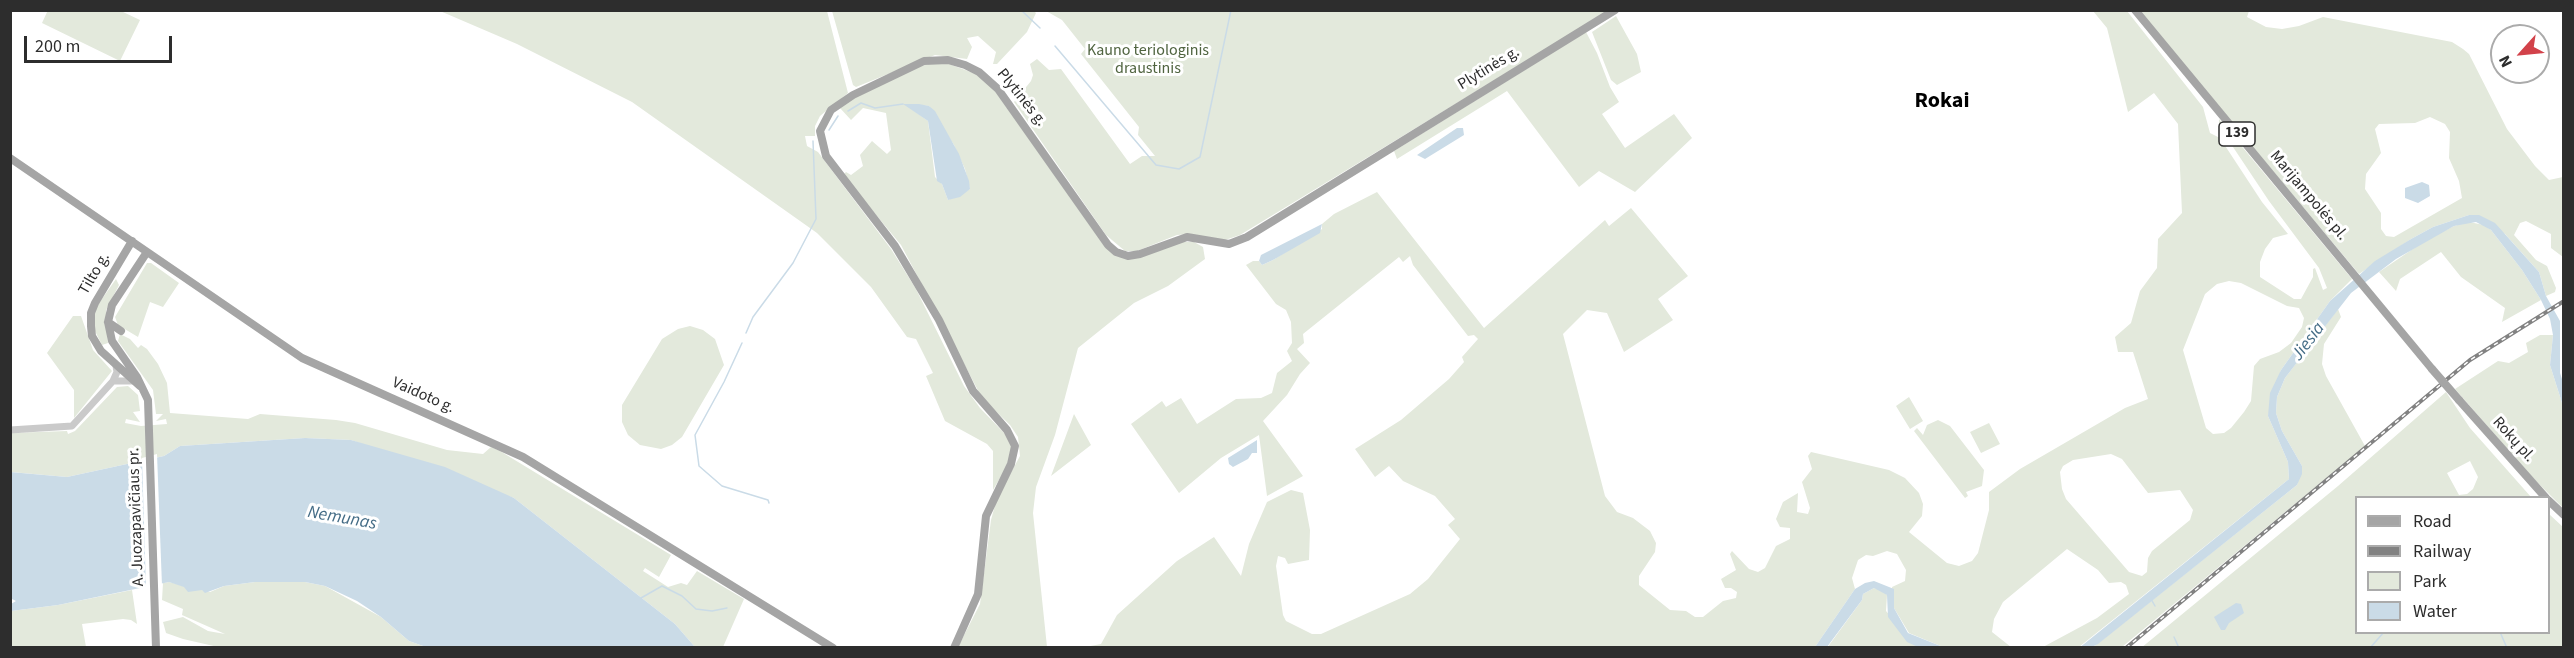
<!DOCTYPE html>
<html>
<head>
<meta charset="utf-8">
<style>
  body { margin:0 }
  #map { position:relative; width:2574px; height:658px; overflow:hidden; background:#fff; font-family:"Source Sans 3",sans-serif }
  canvas { display:block }
  .frame { position:absolute; inset:0; border:12px solid #2d2d2d; pointer-events:none }
  .legend { position:absolute; left:2355px; top:496px; width:195px; height:138px; box-sizing:border-box; background:#fff; border:2px solid #ababab; margin:0; padding:8px 10px; list-style:none; font-size:18px; color:#2d2d2d }
  .legend li { display:flex; align-items:center; gap:12px; height:30px }
  .legend b { width:30px; border:2px solid #ababab }
  .north { position:absolute; left:2490px; top:24px; width:60px; height:60px; box-sizing:border-box; background:#fff; border:2px solid #ababab; border-radius:50%; rotate:243deg; font-size:16px; font-weight:700; line-height:24px; text-align:center; color:#2d2d2d }
  .north::after { content:''; display:block; margin:auto; width:21px; height:27px; background:#d2424a; clip-path:polygon(50% 0,100% 100%,50% 72%,0 100%) }
  .scale { position:absolute; left:24px; top:36px; width:148px; height:27px; box-sizing:border-box; border:3px solid #2d2d2d; border-top:0; padding-left:8px; font-size:18px; line-height:21px; white-space:nowrap; color:#2d2d2d; -webkit-text-stroke:4px #fff; paint-order:stroke }
</style>
</head>
<body>
<div id="map">
<canvas width="2574" height="658"></canvas>
<div class="frame"></div>
<ul class="legend">
<li><b style="height:8px;background:#a5a5a5"></b>Road</li>
<li><b style="height:8px;background:#828282"></b>Railway</li>
<li><b style="height:16px;background:#e3e9dc"></b>Park</li>
<li><b style="height:16px;background:#cadbe7"></b>Water</li>
</ul>
<div class="north">N</div>
<div class="scale">200 m</div>
</div>
<script>
const ctx = document.querySelector('canvas').getContext('2d');
ctx.lineJoin = 'round';
function fill(path, color) { ctx.fillStyle = color; ctx.fill(path, 'evenodd'); }
const poly = rows => new Path2D(rows.map(r => 'M' + r).join(''));
function trace(path, color, width, dash) { ctx.strokeStyle = color; ctx.lineWidth = width; ctx.lineCap = dash ? 'butt' : 'round'; ctx.setLineDash(dash || []); ctx.stroke(path); }
function drawText(font, color, halo, rows, align = 'center') {
  ctx.font = font + ' "Source Sans 3",sans-serif'; ctx.lineWidth = 6; ctx.setLineDash([]); ctx.textBaseline = 'middle'; ctx.strokeStyle = halo; ctx.fillStyle = color; for (const [text, x, y, turn = 0] of rows) {
    ctx.save(); ctx.translate(x, y); ctx.rotate((+turn || 0) * Math.PI / 180); ctx.textAlign = isNaN(turn) ? turn : align; if (halo) ctx.strokeText(text, 0, 0); ctx.fillText(text, 0, 0); ctx.restore();
  }
}
fill(poly([
  [48,10,121,11,140,20,120,61,42,23],
  [1033,10,1036,13,1027,32,997,64,993,64,996,52,978,36,967,38,972,47,967,59,935,55,856,87,853,85,832,11],
  [440,11,827,11,848,93,820,116,815,126,815,136,805,136,807,146,818,152,891,249,916,289,964,386,980,408,1009,438,1012,448,1010,461,993,490,993,451,987,444,945,421,926,376,933,373,916,339,907,337,871,287,817,233,632,102,517,44],
  [1046,11,1608,11,1240,235,1225,240,1189,234,1177,235,1137,251,1125,251,1106,235,1014,102,1031,81,1033,75,1030,64,1037,59,1049,70,1061,69,1130,164,1142,156,1155,156,1138,135,1139,127,1081,54,1085,49,1062,20],
  [2093,11,2127,11,2203,107,2210,133,2220,138,2262,202,2288,234,2273,238,2265,249,2260,262,2260,277,2294,299,2301,299,2313,277,2313,269,2315,268,2323,290,2327,288,2319,268,2269,201,2219,126,2219,119,2352,279,2330,301,2281,370,2268,416,2288,462,2289,479,2079,647,2043,647,2097,618,2129,594,2126,585,2121,582,2109,583,2098,570,2067,549,2003,602,1994,619,1992,632,2011,647,1943,647,1909,633,1894,608,1892,587,1905,581,1906,570,1897,554,1887,551,1873,556,1866,555,1858,560,1852,578,1855,589,1815,647,1080,648,1101,644,1117,615,1177,561,1214,537,1241,576,1249,544,1267,502,1291,490,1303,493,1310,530,1309,560,1288,564,1285,558,1278,556,1276,566,1283,615,1286,621,1312,634,1321,634,1410,594,1428,579,1460,539,1448,525,1455,519,1435,496,1403,481,1389,466,1375,477,1355,449,1401,420,1449,379,1464,362,1462,357,1478,339,1474,335,1468,336,1413,265,1410,256,1403,262,1399,257,1303,334,1304,343,1297,349,1310,363,1300,374,1287,395,1263,421,1303,476,1267,496,1259,435,1221,458,1179,493,1131,424,1162,401,1166,407,1181,398,1197,424,1236,399,1261,398,1272,393,1277,373,1292,361,1287,351,1292,343,1291,322,1286,310,1276,304,1246,265,1253,261,1259,261,1262,265,1273,260,1322,229,1322,224,1334,214,1377,192,1484,328,1605,220,1609,226,1631,208,1688,276,1658,299,1673,320,1624,352,1607,313,1587,310,1563,334,1605,496,1617,512,1633,518,1650,531,1656,543,1655,552,1639,576,1639,585,1670,610,1686,611,1695,617,1703,617,1723,601,1736,598,1737,592,1731,588,1725,588,1721,579,1736,570,1730,554,1732,551,1749,569,1758,572,1765,568,1776,546,1790,539,1790,528,1780,527,1776,519,1783,502,1798,493,1797,512,1808,514,1810,508,1802,482,1812,469,1808,456,1811,452,1889,470,1905,478,1919,493,1923,504,1922,516,1909,532,1947,563,1959,566,1972,561,1978,553,1989,510,1989,492,2020,469,2125,408,2148,399,2133,352,2118,352,2115,337,2131,323,2140,291,2157,268,2158,239,2182,213,2178,124,2154,93,2128,112,2107,28],
  [2229,281,2241,283,2287,306,2299,308,2304,318,2302,327,2291,343,2279,352,2260,359,2254,366,2251,401,2244,412,2231,428,2224,433,2213,434,2206,428,2183,350,2205,294,2217,284],
  [2111,454,2122,459,2148,493,2180,490,2193,510,2190,520,2152,551,2148,558,2147,572,2142,576,2129,572,2066,499,2062,489,2060,472,2063,466,2073,460],
  [2139,11,2249,11,2247,17,2266,27,2282,29,2299,26,2323,17,2452,42,2463,49,2469,54,2507,129,2535,166,2549,180,2563,177,2563,257,2551,248,2551,234,2526,221,2520,223,2514,235,2536,260,2547,266,2556,288,2555,292,2546,296,2539,272,2505,234,2469,215,2433,227,2411,239,2359,274],
  [2430,117,2445,124,2450,132,2449,158,2459,181,2462,198,2394,237,2386,236,2381,229,2381,213,2365,189,2366,174,2381,153,2375,129,2379,124,2415,123],
  [1616,16,1637,54,1641,72,1617,85,1611,80,1592,32],
  [1586,32,1597,53,1610,87,1619,102,1602,114,1625,148,1674,114,1692,138,1635,192,1599,171,1579,187,1507,91,1397,159,1394,151],
  [941,61,976,74,993,88,1103,244,1124,258,1183,242,1194,242,1203,247,1205,259,1168,286,1134,303,1078,348,1055,435,1036,487,1033,513,1047,647,958,647,980,604,991,520,997,498,1020,456,1018,437,1010,425,982,398,901,245,843,175,846,172,851,175,863,166,860,155,872,141,887,154,891,150,886,113,863,108,851,120,840,108,853,98,921,66],
  [905,104,929,106,954,145,965,169,970,189,948,200,942,184,935,177,928,121],
  [2469,222,2484,225,2491,230,2522,270,2541,300,2502,322,2505,308,2461,277,2441,252,2400,279,2396,291,2379,272,2426,240,2454,226],
  [147,263,151,263,179,283,163,307,150,302,138,337,118,325,115,317],
  [116,279,119,285,106,310,108,343,102,345,95,331,94,317,97,306],
  [2338,309,2341,317,2324,344,2322,364,2326,376,2365,446,2122,647,2092,648,2297,485,2302,466,2282,431,2276,413,2277,397,2285,378],
  [73,316,81,316,93,350,112,371,74,418,74,390,47,353],
  [690,326,703,330,715,339,724,365,682,437,672,445,661,449,640,445,628,435,622,422,622,405,662,339,678,329],
  [120,334,130,339,138,348,141,345,147,349,158,364,167,383,170,413,248,419,260,414,336,420,355,423,447,450,483,454,491,447,500,451,671,555,659,577,645,568,643,571,668,587,681,583,687,585,697,571,744,599,723,647,695,647,675,624,514,498,351,440,305,438,180,446,164,456,67,477,11,472,10,433,67,431,68,434,75,431,117,387,128,386,138,395,140,411,133,412,140,422,126,419,125,423,141,426,167,424,166,419,156,421,163,414,156,414,153,390,118,341],
  [2540,335,2553,335,2550,365,2563,406,2563,508,2532,477,2455,389,2498,361,2509,363,2528,352,2526,343],
  [2446,392,2470,428,2531,497,2356,498,2356,632,2548,632,2549,514,2563,527,2563,647,2141,648,2338,486],
  [2470,461,2478,477,2473,489,2467,494,2459,495,2447,473],
  [1909,397,1923,421,1910,429,1896,406],
  [1074,414,1091,445,1051,476],
  [1938,420,1950,426,1984,470,1982,486,1966,492,1968,496,1965,498,1914,431,1917,428,1923,435,1927,425],
  [1989,423,2000,444,1981,453,1970,432],
  [169,582,210,592,224,586,255,582,305,582,325,586,381,617,409,641,426,647,218,647,183,639,166,633,163,622,183,617,208,631,225,634,182,615,183,609,162,600,163,583],
  [1874,588,1883,590,1887,595,1886,611,1918,647,1827,648,1862,600,1863,594],
  [132,590,137,624,131,620,123,619,82,624,86,647,11,648,11,611,58,605]
]), '#e3e9dc');
fill(poly([
  [903,104,919,104,929,106,935,111,959,154,969,181,970,189,960,197,948,200,942,184,937,181,928,121],
  [1457,128,1463,128,1464,135,1425,159,1417,155],
  [2422,182,2429,185,2430,196,2418,203,2405,198,2405,188],
  [2469,215,2479,215,2495,223,2539,272,2546,296,2560,321,2560,373,2563,382,2563,406,2550,365,2553,335,2550,319,2541,300,2522,270,2491,230,2476,222,2454,226,2396,259,2351,293,2285,378,2277,397,2276,413,2282,431,2302,466,2302,474,2297,485,2098,644,2092,647,2079,648,2289,479,2288,462,2268,416,2270,393,2281,370,2330,301,2375,261,2411,239,2433,227],
  [1322,224,1320,233,1273,260,1262,265,1259,261,1261,255],
  [305,438,351,440,445,467,514,498,675,624,695,647,426,647,409,641,381,617,357,601,325,586,305,582,255,582,224,586,205,593,202,590,188,592,184,587,169,582,58,605,11,611,11,604,16,601,10,598,10,472,67,477,164,456,180,446],
  [1257,440,1257,453,1252,453,1248,459,1233,467,1229,464,1228,458],
  [1874,581,1894,589,1894,608,1908,633,1943,647,1918,647,1907,642,1888,617,1887,595,1874,588,1863,594,1862,600,1827,647,1815,647,1855,589,1865,583],
  [2236,603,2241,604,2244,613,2229,623,2225,630,2221,630,2214,617]
]), '#cadbe7');
fill(poly([
  [157,454,162,586,146,588,142,458]
]), '#fff');
trace(poly([
  [1021,10,1040,28],
  [1055,46,1156,165,1179,169,1200,157,1231,10],
  [848,111,861,103,875,108,903,104],
  [829,130,838,116],
  [746,333,753,317,793,263,816,219,813,141],
  [742,343,724,382,695,435,699,466,722,486,768,500,769,503],
  [641,598,662,586,682,596,696,609,712,611,727,608],
  [2151,599,2155,606],
  [2500,632,2507,648],
  [2174,637,2179,648],
  [2370,648,2384,632]
]), '#cadbe7', 1.5);
trace(poly([
  [113,381,132,381],
  [10,430,72,426,113,381,117,372,116,366]
]), '#cacaca', 7);
trace(poly([
  [2135,10,2432,369],
  [10,158,302,358,523,457,833,648],
  [132,241,95,303,91,313,91,326,92,336,101,351,140,386],
  [147,252,112,305,108,322,112,341,137,377,148,400,156,648],
  [108,322,121,331],
  [2459,400,2546,498],
  [2548,500,2564,515],
  [954,648,978,594,986,516,1011,464,1015,446,1007,430,973,391,939,320,895,246,826,156,820,131,831,110,853,95,924,61,948,60,965,65,979,72,998,89,1108,245,1116,252,1128,256,1140,254,1187,237,1229,244,1247,237,1615,10]
]), '#a5a5a5', 8);
const rail = poly([
  [2126,648,2470,360,2564,301]
]);
trace(rail, '#828282', 4);
trace(rail, '#fff', 1.5, [4.5]);
trace(poly([
  [2432,369,2459,400]
]), '#a5a5a5', 8);
for (const [x, y, w] of [
  [2237,134,36]
]) { const box = new Path2D(); box.roundRect(x - w / 2, y - 12, w, 24, 4.5); ctx.fillStyle = '#fff'; ctx.fill(box); trace(box, '#2d2d2d', 1.5); }
drawText('bold 15px', '#2d2d2d', null, [
  ["139",2237,134]
]);
drawText('16px', '#506440', '#fff', [
  ["Kauno teriologinis",1148,51],
  ["draustinis",1148,69]
]);
drawText('16px', '#2d2d2d', '#fff', [
  ["Plytinės g.",1489,69,-31],
  ["Plytinės g.",1021,98,51],
  ["Marijampolės pl.",2308,196,50],
  ["Tilto g.",95,274,-60],
  ["Vaidoto g.",423,396,24],
  ["Rokų pl.",2513,440,48],
  ["A. Juozapavičiaus pr.",137,517,-92]
]);
drawText('italic 18px', '#446c86', '#fff', [
  ["Jiesia",2309,342,-53],
  ["Nemunas",342,519,10]
]);
drawText('bold 22px', '#000', '#fff', [
  ["Rokai",1942,102]
]);
</script>
</body>
</html>
